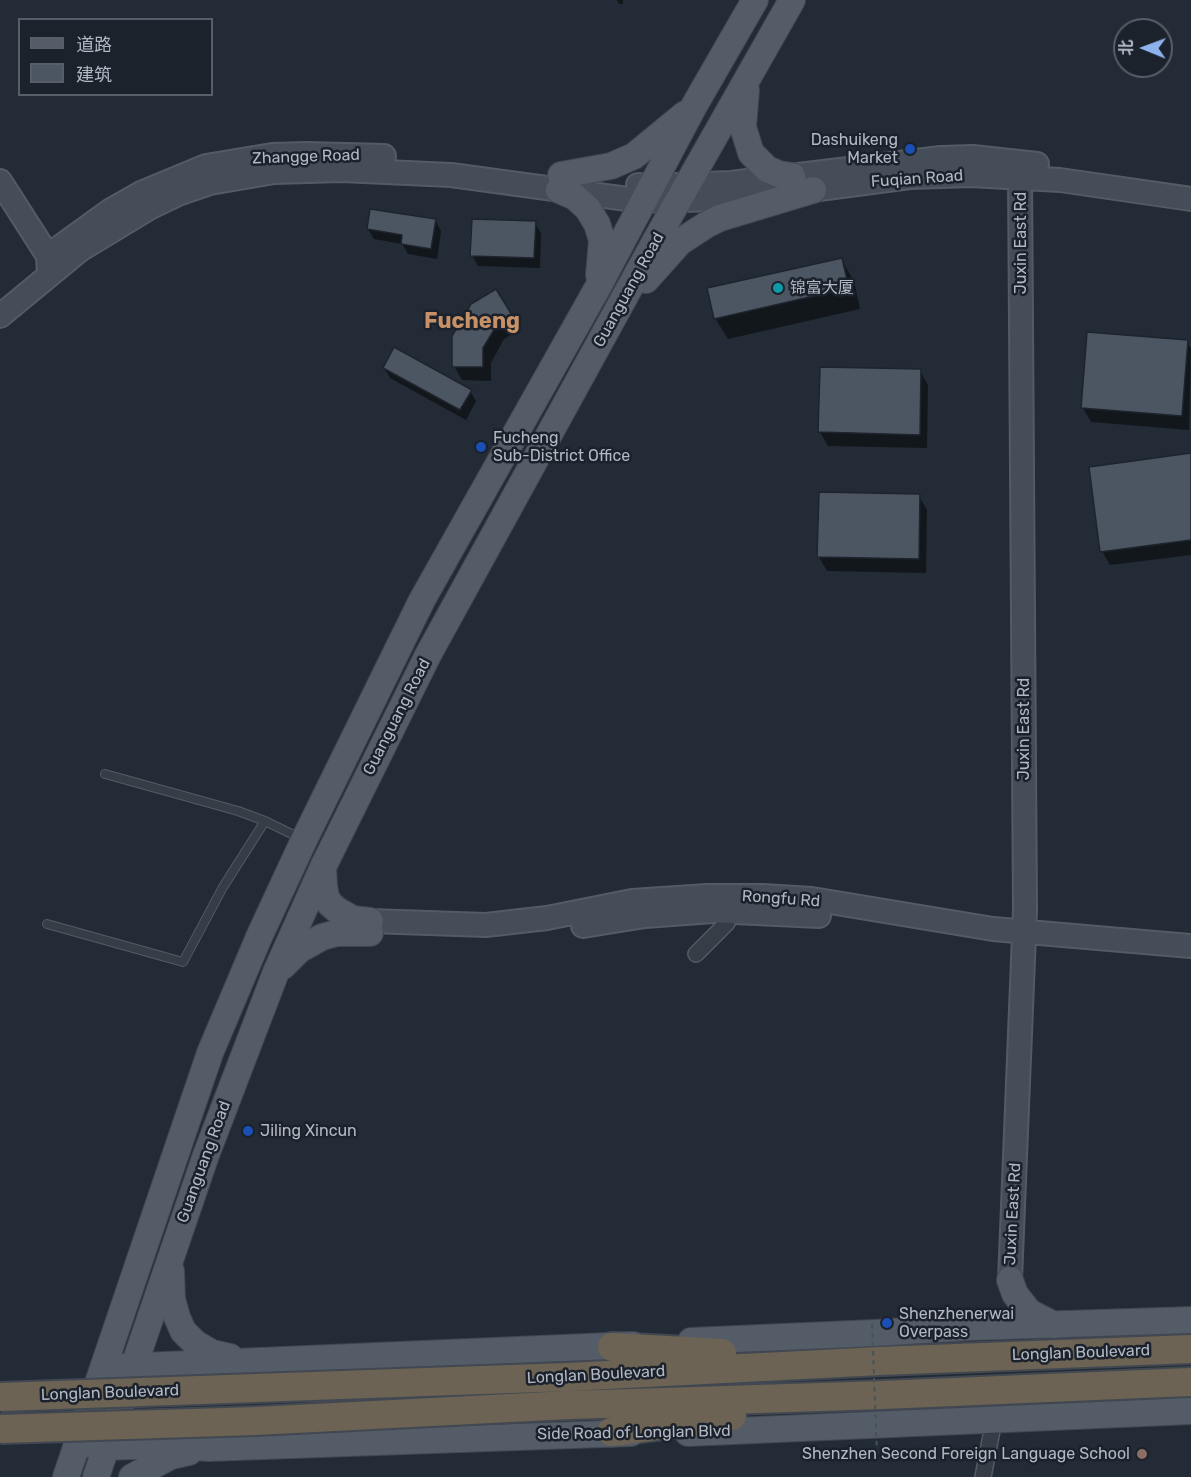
<!DOCTYPE html>
<html>
<head>
<meta charset="utf-8">
<style>
  body { margin:0 }
  #map { position:relative; width:1191px; height:1477px; overflow:hidden; background:#232b36; font-family:Rubik,"Noto Sans SC",sans-serif }
  canvas { display:block }
  .legend { position:absolute; left:18px; top:18px; width:195px; height:78px; box-sizing:border-box; background:#1c222b; border:2px solid #585e68; margin:0; padding:8px 10px; list-style:none; font-size:18px; color:#b1b8c3 }
  .legend li { display:flex; align-items:center; gap:12px; height:30px }
  .legend b { width:30px; border:2px solid #585e68 }
  .north { position:absolute; left:1113px; top:18px; width:60px; height:60px; box-sizing:border-box; background:#1c222b; border:2px solid #585e68; border-radius:50%; rotate:271deg; font-size:16px; font-weight:700; line-height:24px; text-align:center; color:#b1b8c3 }
  .north::after { content:''; display:block; margin:auto; width:21px; height:27px; background:#8eb2ec; clip-path:polygon(50% 0,100% 100%,50% 72%,0 100%) }
</style>
</head>
<body>
<div id="map">
<canvas width="1191" height="1477"></canvas>
<ul class="legend">
<li><b style="height:8px;background:#545c67"></b>道路</li>
<li><b style="height:16px;background:#4c5562"></b>建筑</li>
</ul>
<div class="north">北</div>
</div>
<script>
const ctx = document.querySelector('canvas').getContext('2d');
ctx.lineJoin = 'round';
function fill(path, color) { ctx.fillStyle = color; ctx.fill(path, 'evenodd'); }
const poly = rows => new Path2D(rows.map(r => 'M' + r).join(''));
function trace(path, color, width, dash) { ctx.strokeStyle = color; ctx.lineWidth = width; ctx.lineCap = dash ? 'butt' : 'round'; ctx.setLineDash(dash || []); ctx.stroke(path); }
function drawText(font, color, halo, rows, align = 'center') {
  ctx.font = font + ' Rubik,"Noto Sans SC",sans-serif'; ctx.lineWidth = 5; ctx.setLineDash([]); ctx.textBaseline = 'middle'; ctx.strokeStyle = halo; ctx.fillStyle = color; for (const [text, x, y, turn = 0] of rows) {
    ctx.save(); ctx.translate(x, y); ctx.rotate((+turn || 0) * Math.PI / 180); ctx.textAlign = isNaN(turn) ? turn : align; if (halo) ctx.strokeText(text, 0, 0); ctx.fillText(text, 0, 0); ctx.restore();
  }
}
fill(poly([
  [617,0,623,0,623,4,619,4],
  [435,220,441,231,437,259,408,254,402,244,374,239,368,229],
  [535,223,541,233,540,268,478,266,472,255],
  [841,259,854,281,860,309,728,339,715,318],
  [496,291,519,330,504,339,491,363,491,381,462,380,454,366],
  [1187,342,1191,349,1189,430,1091,422,1083,408],
  [384,368,470,391,476,401,466,420,390,378],
  [920,371,928,385,927,448,828,446,820,432],
  [1191,454,1191,555,1110,565,1102,551],
  [919,496,927,510,926,573,827,571,819,557]
]), '#0007');
const building = poly([
  [370,209,436,219,431,249,401,244,402,235,367,229,370,209],
  [472,219,536,221,534,258,470,256,472,219],
  [842,258,849,288,714,319,707,288,842,258],
  [496,289,512,315,497,325,483,348,483,367,452,367,452,336,471,304,496,289],
  [1087,332,1188,340,1182,416,1081,408,1087,332],
  [394,347,472,390,460,410,383,368,394,347],
  [820,367,921,369,920,435,818,432,820,367],
  [1191,453,1191,540,1100,552,1089,467,1191,453],
  [819,492,920,494,919,559,817,557,819,492]
]);
fill(building, '#4c5562');
trace(building, '#1e242d', 1.5);
const lane = poly([
  [105,774,238,811,265,821,300,838],
  [47,924,183,962,223,887,265,821]
]);
const street = poly([
  [696,954,727,923,729,904],
  [983,1477,994,1420]
]);
const secondary = poly([
  [0,181,48,256,49,274],
  [638,185,650,186,731,183,941,158,973,157,1037,164],
  [57,249,111,210,141,193,206,166,272,155,306,154,384,156],
  [0,316,80,250,151,207,178,194,210,183,274,172,342,170,451,175,642,201,722,199,766,196,910,177,971,175,1060,180,1191,199],
  [370,921,486,925,547,918,632,901,707,896,763,896,812,899,993,929,1191,946],
  [583,926,645,916,713,911,819,916],
  [1010,1280,1025,910,1020,177]
]);
const primary = poly([
  [746,90,743,127,751,153,767,169,779,174,792,176],
  [561,175,611,166,634,156,685,114],
  [559,190,575,197,588,209,597,224,602,240,599,275],
  [646,280,680,242,706,225,720,218,813,190],
  [323,867,324,886,326,897,330,904,337,910,353,919,370,921],
  [283,966,299,950,322,937,337,933,370,933],
  [171,1271,172,1299,177,1317,183,1331,195,1343,212,1353,230,1357],
  [1010,1280,1015,1294,1029,1312,1054,1325],
  [691,1341,874,1333,972,1327,1191,1320],
  [119,1367,633,1345],
  [688,1433,1191,1411],
  [89,1444,105,1447,161,1445,209,1448,631,1433],
  [66,1477,210,1053,259,937,304,840,422,600,598,287,694,106,755,0],
  [96,1477,206,1155,276,972,323,867,428,655,657,238,792,0],
  [132,1477,171,1456,189,1452]
]);
const highway = poly([
  [612,1347,722,1353],
  [568,1377,880,1361,1191,1349],
  [569,1405,882,1395,1191,1382],
  [611,1432,732,1416]
]);
trace(lane, '#545b64', 10);
trace(street, '#545b64', 18);
trace(secondary, '#545b64', 26);
trace(primary, '#404650', 28);
trace(highway, '#414851', 32);
trace(poly([
  [811,1455,919,1451]
]), '#455457', 2, [4.5, 4.5]);
trace(lane, '#363d47', 8);
trace(street, '#363d47', 15);
trace(secondary, '#454d59', 22);
trace(primary, '#545c67', 26);
trace(highway, '#6c6354', 28);
const highwayBridge = poly([
  [0,1397,568,1377],
  [0,1429,256,1421,569,1405]
]);
trace(highwayBridge, '#414851', 32, []);
trace(poly([
  [872,1324,877,1453]
]), '#455457', 2, [4.5, 4.5]);
trace(highwayBridge, '#6c6354', 28);
for (const [x, y, r, color] of [
  [910,149,6,"#1a4fb4"],
  [778,288,6,"#0f9aa8"],
  [481,447,6,"#1a4fb4"],
  [248,1131,6,"#1a4fb4"],
  [887,1323,6,"#1a4fb4"],
  [1142,1454,6,"#8d6e63"]
]) { const dot = new Path2D(); dot.arc(x, y, r, 0, 2 * Math.PI); ctx.fillStyle = color; ctx.fill(dot); trace(dot, '#1c222b', 2); }
drawText('16px', '#b1b8c3', '#1c222b', [
  ["Dashuikeng",898,140,"right"],
  ["Market",898,158,"right"],
  ["锦富大厦",790,288],
  ["Fucheng",493,438],
  ["Sub-District Office",493,456],
  ["Jiling Xincun",260,1131],
  ["Shenzhenerwai",899,1314],
  ["Overpass",899,1332],
  ["Shenzhen Second Foreign Language School",1130,1454,"right"]
], 'left');
drawText('16px', '#b1b8c3', '#1c222b', [
  ["Zhangge Road",306,157,-2],
  ["Fuqian Road",917,179,-4],
  ["Juxin East Rd",1021,243,-90],
  ["Guanguang Road",629,290,-61],
  ["Guanguang Road",397,717,-63],
  ["Juxin East Rd",1024,729,-90],
  ["Rongfu Rd",781,899,4],
  ["Guanguang Road",204,1162,-70],
  ["Juxin East Rd",1013,1214,-87],
  ["Longlan Boulevard",1081,1353,-2],
  ["Longlan Boulevard",596,1375,-3],
  ["Longlan Boulevard",110,1393,-2],
  ["Side Road of Longlan Blvd",634,1433,-1]
]);
drawText('bold 22px', '#c79168', '#1c222b', [
  ["Fucheng",472,322]
]);
</script>
</body>
</html>
